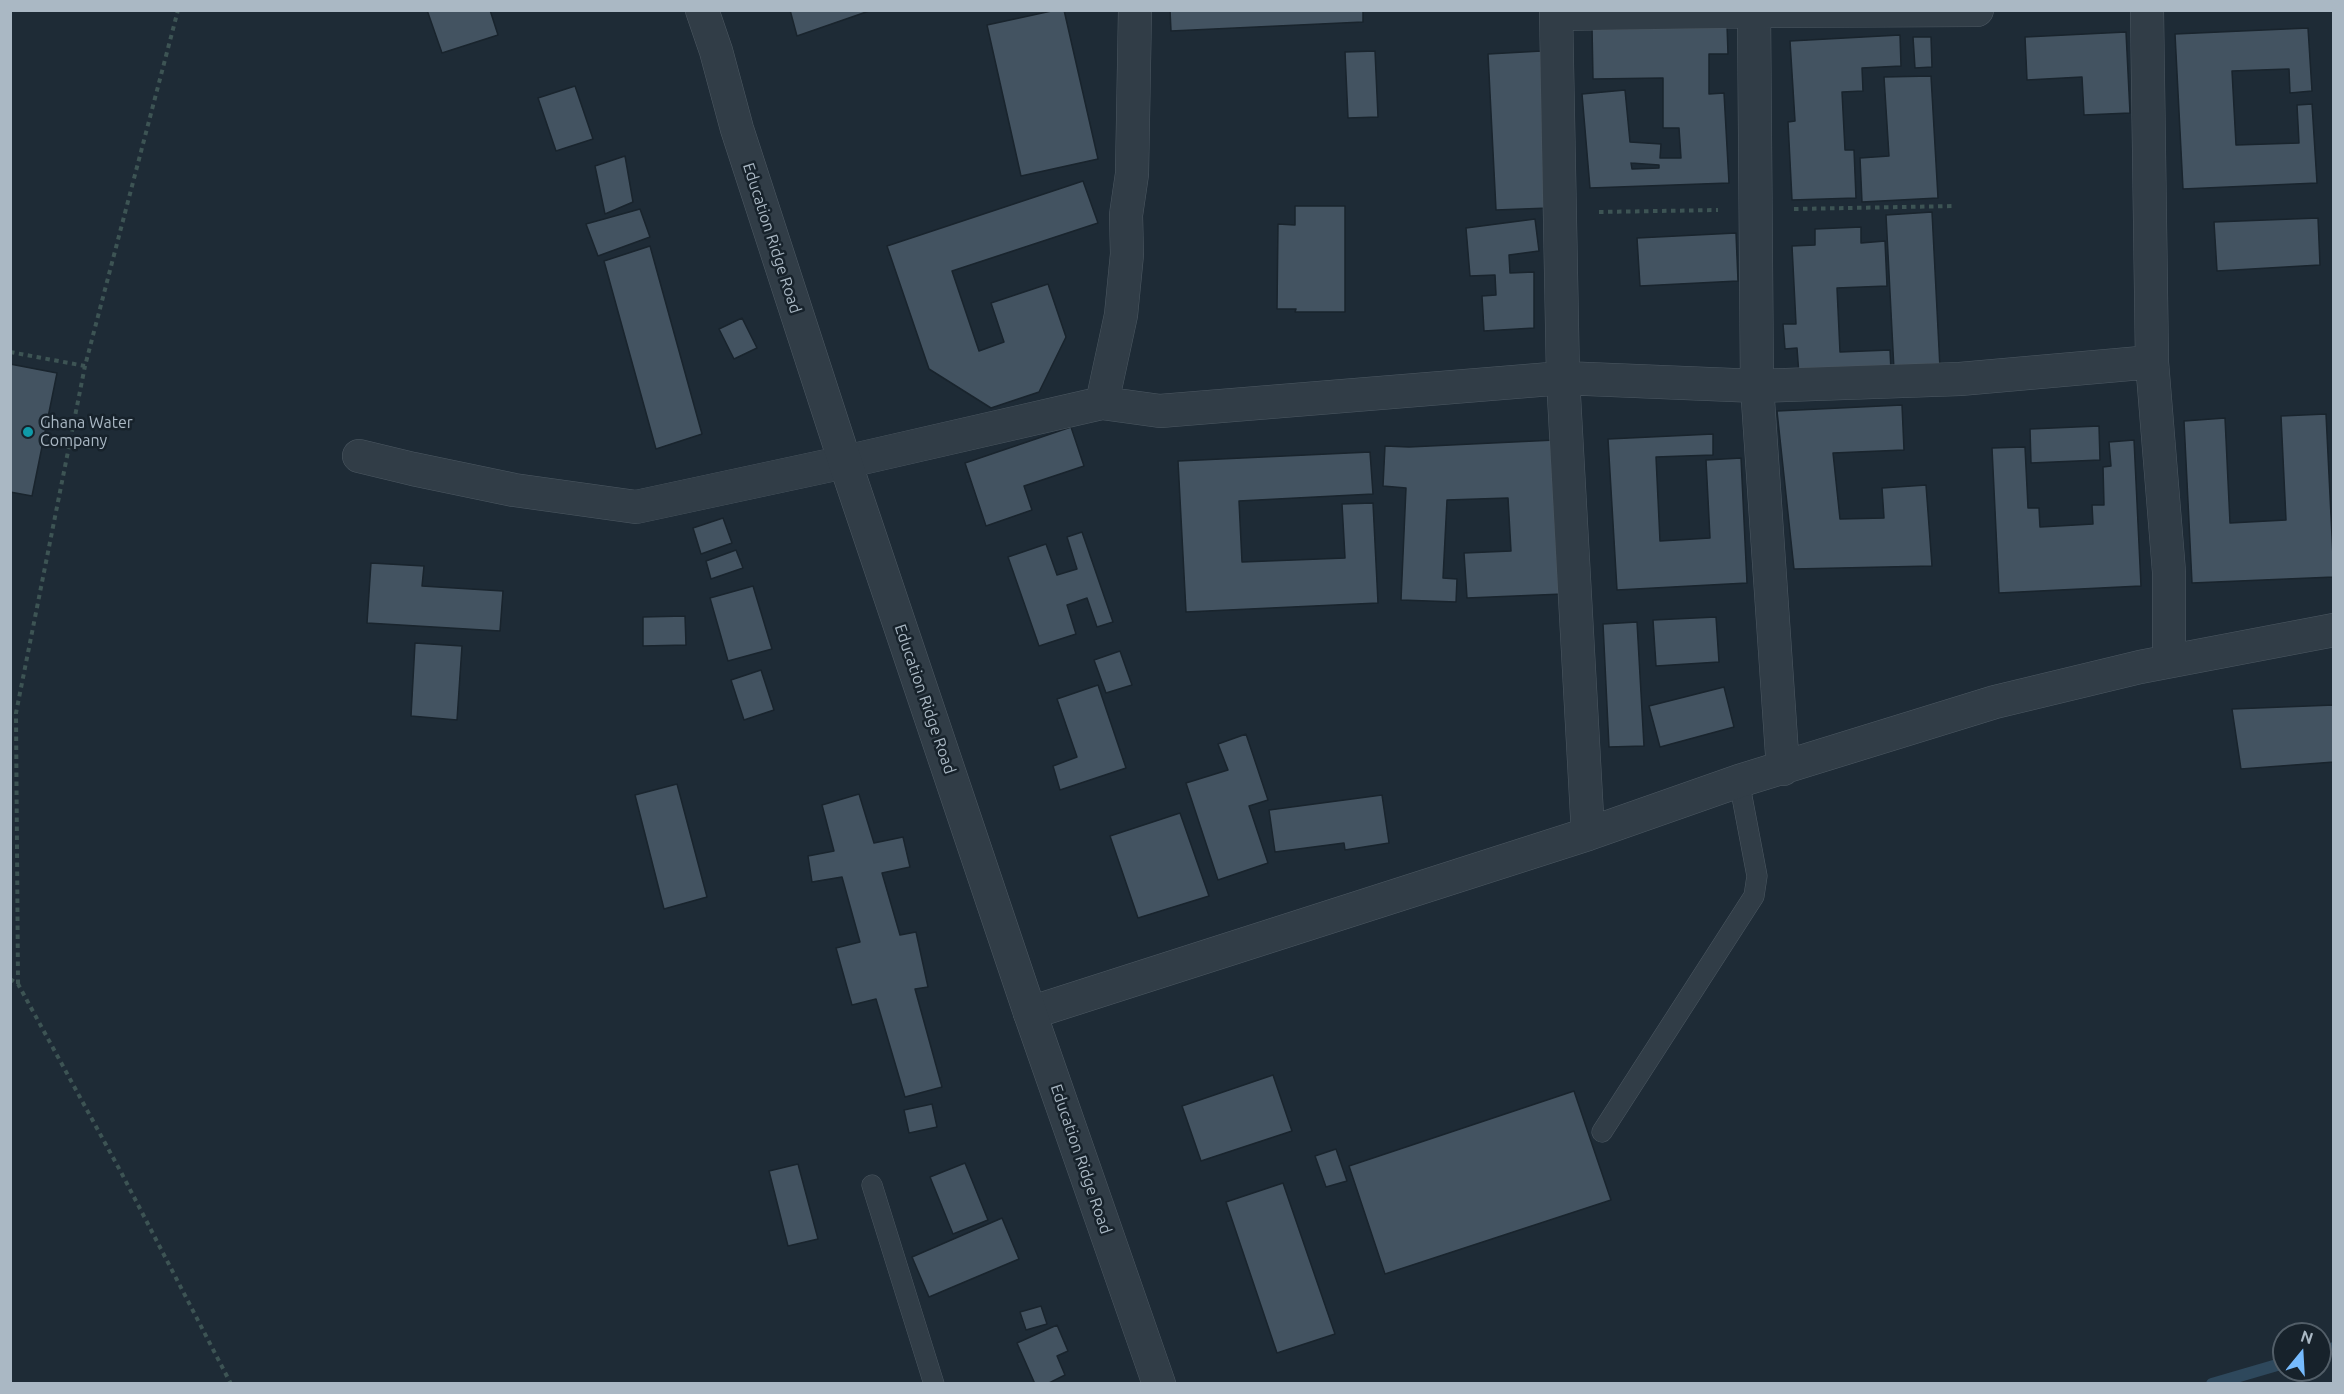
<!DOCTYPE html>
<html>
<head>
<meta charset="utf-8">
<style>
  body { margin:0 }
  #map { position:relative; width:2344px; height:1394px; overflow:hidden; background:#1e2b36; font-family:Ubuntu,sans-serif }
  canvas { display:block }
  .frame { position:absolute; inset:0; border:12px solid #aab8c4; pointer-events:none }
  .north { position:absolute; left:2272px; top:1322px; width:60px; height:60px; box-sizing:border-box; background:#17222b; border:2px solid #525e68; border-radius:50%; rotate:18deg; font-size:16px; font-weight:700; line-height:24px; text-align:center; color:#aab8c4 }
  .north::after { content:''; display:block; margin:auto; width:21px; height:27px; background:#76bbfe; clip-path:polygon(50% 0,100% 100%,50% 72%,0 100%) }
</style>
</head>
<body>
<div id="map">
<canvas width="2344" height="1394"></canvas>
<div class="frame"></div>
<div class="north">N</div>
</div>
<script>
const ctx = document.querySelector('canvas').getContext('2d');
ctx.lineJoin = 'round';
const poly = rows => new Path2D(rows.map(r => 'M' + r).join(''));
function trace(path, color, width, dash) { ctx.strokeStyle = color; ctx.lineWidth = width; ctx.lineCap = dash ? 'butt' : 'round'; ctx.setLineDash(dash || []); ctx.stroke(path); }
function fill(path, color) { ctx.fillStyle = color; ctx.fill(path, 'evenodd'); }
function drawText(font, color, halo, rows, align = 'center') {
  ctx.font = font + ' Ubuntu,sans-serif'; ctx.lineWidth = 5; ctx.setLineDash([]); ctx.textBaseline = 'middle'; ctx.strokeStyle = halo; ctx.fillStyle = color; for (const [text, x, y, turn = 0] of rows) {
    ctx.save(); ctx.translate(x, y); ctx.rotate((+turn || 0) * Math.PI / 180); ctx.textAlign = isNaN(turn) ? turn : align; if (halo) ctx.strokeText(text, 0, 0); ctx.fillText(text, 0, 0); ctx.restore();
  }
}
trace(poly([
  [2320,1352,2334,1348],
  [2212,1384,2284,1363]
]), '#2e485c', 12);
const building = poly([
  [427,10,490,10,498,35,442,53,427,10],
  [790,10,872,10,797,36,790,10],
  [1056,10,1064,10,1098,159,1021,176,987,25,1056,10],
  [1170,10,1363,10,1363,22,1171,31,1170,10],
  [1727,25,1728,54,1709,54,1709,94,1724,93,1729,183,1590,188,1582,94,1625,90,1630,142,1661,144,1660,158,1681,158,1679,128,1663,128,1663,78,1593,79,1592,27,1727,25],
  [1631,163,1659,165,1659,168,1632,169,1631,163],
  [2308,28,2312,91,2290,93,2289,69,2232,71,2236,145,2299,143,2297,105,2312,104,2317,183,2183,189,2175,34,2308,28],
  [2126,32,2130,113,2084,115,2082,77,2027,80,2025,37,2126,32],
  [1900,35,1901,66,1862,68,1863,91,1842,92,1845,150,1854,150,1856,198,1792,200,1788,122,1795,121,1790,41,1900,35],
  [1913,37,1931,37,1932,67,1915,68,1913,37],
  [1375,51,1378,117,1348,118,1345,52,1375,51],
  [1542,51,1549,208,1496,210,1488,54,1542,51],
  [1931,76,1938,198,1862,202,1860,158,1889,156,1884,77,1931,76],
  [575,86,593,139,556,151,538,98,575,86],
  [625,156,633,202,605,214,595,166,625,156],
  [1083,181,1098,223,952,271,979,351,1004,342,991,303,1048,284,1066,337,1039,392,991,408,929,369,887,246,1083,181],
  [1295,206,1345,206,1345,312,1295,312,1296,309,1277,309,1278,224,1295,225,1295,206],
  [640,209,650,237,598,256,586,224,640,209],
  [1932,212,1940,368,1894,370,1886,215,1932,212],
  [2318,218,2320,265,2217,271,2214,222,2318,218],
  [1535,219,1539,251,1509,255,1510,273,1534,272,1534,328,1484,331,1482,296,1496,295,1495,275,1470,276,1466,228,1535,219],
  [1861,227,1861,243,1885,241,1887,286,1837,288,1840,352,1890,350,1891,371,1799,375,1797,348,1785,349,1783,324,1796,324,1792,246,1815,245,1815,229,1861,227],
  [1736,233,1738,281,1640,286,1637,238,1736,233],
  [650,246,702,434,656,449,604,261,650,246],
  [742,318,757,348,734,359,719,329,742,318],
  [10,364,57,373,32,496,10,492,10,364],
  [1902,405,1904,450,1833,453,1840,519,1884,518,1882,488,1926,485,1932,566,1794,569,1777,411,1902,405],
  [2326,414,2334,577,2192,583,2184,421,2225,418,2230,523,2286,520,2281,416,2326,414],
  [2099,426,2100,460,2031,463,2030,429,2099,426],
  [1071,427,1084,466,1024,486,1032,510,986,526,965,463,1071,427],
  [1713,434,1713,455,1656,457,1660,541,1710,538,1706,460,1741,458,1747,583,1617,590,1608,439,1713,434],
  [1555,440,1563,594,1467,598,1464,553,1511,551,1508,498,1447,500,1443,578,1457,579,1456,602,1401,600,1406,488,1383,486,1385,446,1409,447,1555,440],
  [2134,440,2141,586,1999,593,1992,448,2025,447,2028,508,2039,508,2040,527,2093,524,2092,505,2104,505,2103,467,2111,466,2109,442,2134,440],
  [1370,452,1373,494,1239,501,1242,562,1345,558,1342,504,1373,503,1378,603,1186,612,1178,461,1370,452],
  [723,518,732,543,701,554,693,528,723,518],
  [1082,532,1113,622,1097,627,1087,598,1067,605,1076,634,1039,646,1008,557,1046,544,1057,575,1077,569,1067,537,1082,532],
  [736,550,743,568,711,579,706,561,736,550],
  [371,563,424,566,422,586,503,591,500,631,367,623,371,563],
  [753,586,772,649,728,661,710,598,753,586],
  [685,616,686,645,643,646,643,617,685,616],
  [1716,617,1719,662,1656,666,1653,620,1716,617],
  [1637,622,1644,746,1609,747,1603,624,1637,622],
  [415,643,462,646,457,720,411,716,415,643],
  [1120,651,1132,685,1106,693,1094,660,1120,651],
  [761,670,774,710,744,720,731,680,761,670],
  [1098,685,1126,768,1060,790,1053,766,1077,757,1057,699,1098,685],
  [1724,687,1734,727,1660,747,1649,706,1724,687],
  [2334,705,2334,762,2241,769,2232,709,2334,705],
  [1246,734,1268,800,1249,806,1268,863,1218,880,1186,783,1228,770,1218,744,1246,734],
  [677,784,707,897,664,909,635,795,677,784],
  [859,794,874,843,903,837,910,867,882,873,900,935,916,932,928,987,915,989,942,1087,905,1097,876,999,852,1005,836,948,860,942,842,877,812,882,808,856,834,851,822,805,859,794],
  [1382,795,1389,843,1345,850,1344,843,1275,852,1269,810,1382,795],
  [1180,813,1209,896,1138,918,1110,836,1180,813],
  [1273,1075,1292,1131,1201,1161,1182,1106,1273,1075],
  [1574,1091,1611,1200,1385,1274,1349,1166,1574,1091],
  [932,1104,937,1127,909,1133,904,1110,932,1104],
  [1336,1149,1347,1181,1326,1187,1315,1156,1336,1149],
  [965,1163,988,1220,953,1234,930,1177,965,1163],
  [798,1164,818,1239,788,1246,769,1171,798,1164],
  [1283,1183,1335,1334,1277,1353,1226,1202,1283,1183],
  [1002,1218,1019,1259,929,1297,912,1257,1002,1218],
  [1041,1306,1047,1324,1026,1330,1020,1312,1041,1306],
  [1057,1325,1068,1351,1057,1356,1065,1375,1047,1384,1035,1384,1017,1343,1057,1325]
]);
fill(building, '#435361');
trace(building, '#19242d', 1.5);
const service = poly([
  [1602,1132,1754,896,1757,876,1739,781],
  [872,1185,934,1384]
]);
const minor = poly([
  [1556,10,1563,378,1588,834],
  [1754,10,1757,386,1783,769],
  [2147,10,2152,362,2169,572,2169,661],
  [1556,14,1754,11,1977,10],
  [1102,403,1160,411,1563,378,1757,386,1960,379,2152,362],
  [359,456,413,469,514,490,636,507,845,462,1102,403,1121,315,1127,254,1126,215,1132,174,1135,10],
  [1030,1013,1588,834,1739,781,1995,702,2140,667,2334,630]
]);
const tertiary = poly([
  [702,10,716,51,737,129,845,462,1030,1013,1159,1384]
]);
trace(service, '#4c5862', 21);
trace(minor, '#4c5862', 34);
trace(tertiary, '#4c5862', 34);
trace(poly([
  [1794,209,1956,206],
  [1599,212,1718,210],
  [10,352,85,366,178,10],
  [10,979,18,984,122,1174,231,1384],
  [18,984,16,713,85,366]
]), '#3d5454', 4, [4.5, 4.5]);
trace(service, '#313d47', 20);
trace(minor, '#313d47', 33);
trace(tertiary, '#313d47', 33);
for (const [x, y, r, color] of [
  [28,432,6,"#0f9aa8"]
]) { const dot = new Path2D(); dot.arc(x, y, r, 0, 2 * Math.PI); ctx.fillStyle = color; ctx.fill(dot); trace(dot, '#17222b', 2); }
drawText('16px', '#aab8c4', '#17222b', [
  ["Education Ridge Road",772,238,72],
  ["Education Ridge Road",925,699,71],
  ["Education Ridge Road",1081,1159,71]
]);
drawText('16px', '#aab8c4', '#17222b', [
  ["Ghana Water",40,423],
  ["Company",40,441]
], 'left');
</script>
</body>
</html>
